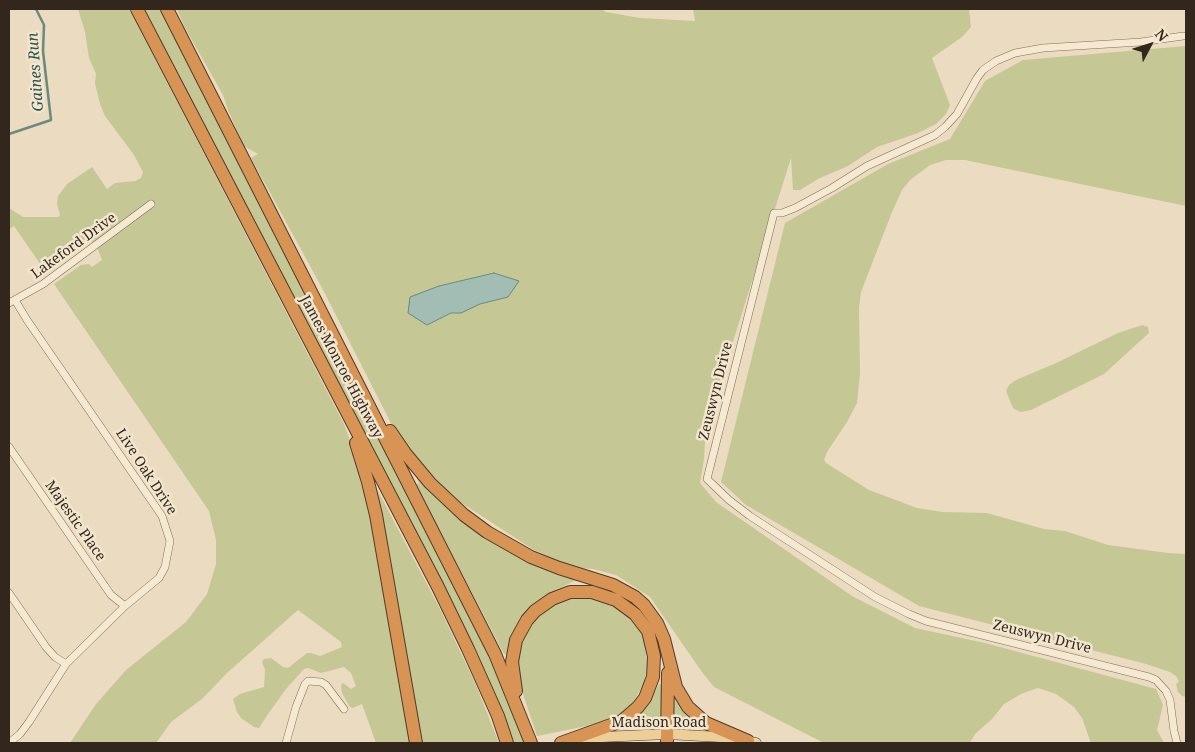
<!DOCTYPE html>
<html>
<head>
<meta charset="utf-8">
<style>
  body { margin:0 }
  #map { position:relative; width:1195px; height:752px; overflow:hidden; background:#ebdbc0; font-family:"Noto Serif",serif }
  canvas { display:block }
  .frame { position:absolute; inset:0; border:10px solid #33261d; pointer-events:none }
  .north { position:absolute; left:1125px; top:20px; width:50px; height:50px; -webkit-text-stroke:4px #f3e6cf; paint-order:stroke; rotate:50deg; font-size:14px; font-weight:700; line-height:20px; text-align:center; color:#33261d }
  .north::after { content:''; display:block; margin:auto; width:18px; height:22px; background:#33261d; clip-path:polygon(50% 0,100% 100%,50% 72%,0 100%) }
</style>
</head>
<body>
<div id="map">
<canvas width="1195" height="752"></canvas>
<div class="frame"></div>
<div class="north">N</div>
</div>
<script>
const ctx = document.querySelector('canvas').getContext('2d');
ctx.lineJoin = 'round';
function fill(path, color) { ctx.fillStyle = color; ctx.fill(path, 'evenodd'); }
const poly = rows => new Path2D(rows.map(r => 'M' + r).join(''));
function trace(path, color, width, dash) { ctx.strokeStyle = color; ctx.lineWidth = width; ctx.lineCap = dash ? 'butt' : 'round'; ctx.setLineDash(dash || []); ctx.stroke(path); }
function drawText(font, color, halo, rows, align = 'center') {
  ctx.font = font + ' "Noto Serif",serif'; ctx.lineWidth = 5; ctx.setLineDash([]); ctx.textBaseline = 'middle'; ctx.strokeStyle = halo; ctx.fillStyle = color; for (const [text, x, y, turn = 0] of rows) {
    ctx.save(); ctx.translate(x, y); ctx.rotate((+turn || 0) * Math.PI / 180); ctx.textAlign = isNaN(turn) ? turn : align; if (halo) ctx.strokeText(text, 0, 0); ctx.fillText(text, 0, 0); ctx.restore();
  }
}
fill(poly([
  [78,9,129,9,344,424,367,487,410,743,376,743,362,704,353,708,350,707,342,693,341,685,343,683,351,689,356,686,351,673,344,667,321,673,308,668,304,669,286,689,268,714,259,728,254,727,241,718,237,712,233,699,240,694,264,687,265,670,262,662,264,659,271,658,283,667,288,668,307,653,311,653,320,656,342,647,341,642,298,610,227,673,202,699,171,722,156,743,70,743,96,704,126,670,186,622,207,594,216,564,216,540,209,511,54,284,81,265,89,264,92,267,102,260,97,247,90,239,45,271,14,226,9,229,9,208,23,217,58,217,60,215,57,204,58,196,67,184,92,167,107,189,115,183,135,181,141,178,143,172,134,155,105,116,100,104,95,83,96,74,89,58,85,32],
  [144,9,161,9,438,551,486,647,525,743,513,743,504,717,237,189],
  [177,9,601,9,606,12,640,18,695,21,693,9,969,9,971,27,962,37,932,58,950,105,946,114,936,124,918,133,877,147,848,166,820,178,800,190,793,190,791,158,706,427,704,459,700,483,716,502,852,596,915,628,985,643,1156,689,1163,705,1157,730,1164,743,1091,743,1082,718,1074,707,1056,694,1038,688,1021,694,1004,704,992,719,975,734,970,743,824,743,714,687,702,672,650,597,616,575,593,569,575,568,534,550,457,500,425,468,393,427,321,286,251,158,258,154,244,146,228,110,223,95,184,26],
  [1186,46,1186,206,965,160,946,160,930,165,910,180,902,190,892,212,861,292,859,308,860,373,857,403,847,422,827,452,824,460,826,463,869,490,917,508,943,512,987,513,1044,529,1065,531,1108,545,1168,553,1186,554,1186,697,1182,696,1178,692,1176,684,1179,681,1176,676,1170,672,1146,664,919,606,746,505,721,482,785,223,888,164,950,139,985,81,1023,60],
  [1142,325,1148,327,1149,333,1104,374,1031,410,1020,412,1013,408,1006,391,1009,385,1016,380,1054,364,1118,333],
  [420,475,439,495,574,579,575,581,572,582,548,594,535,603,508,655,504,654,416,485,419,483,417,478],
  [370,476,439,607,476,685,499,743,421,743],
  [579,596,602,598,630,615,642,634,645,643,647,664,645,681,634,701,618,716,597,724,537,736,522,691,516,665,524,632,548,604],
  [659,684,665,685,663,727,647,724,624,730,620,728,650,701],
  [672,689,711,728,671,726]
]), '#c5c895');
const water = poly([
  [494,273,519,281,508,297,480,304,461,313,451,313,427,325,408,313,410,297,439,286,494,273]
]);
fill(water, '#a2bdb3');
trace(water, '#6a8a80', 1);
trace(poly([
  [9,134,51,120,43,51,44,25,36,9]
]), '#6a8a80', 2.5);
const street = poly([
  [9,303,43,284,151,204],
  [9,447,111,595,125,606],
  [9,593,46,647,55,657,66,664],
  [9,743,20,734,29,722,66,664,125,606,159,578,165,567,170,541,162,516,27,320,15,300],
  [286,743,296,707,305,684,308,681,321,682,326,685,344,709],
  [1177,743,1174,731,1170,700,1166,691,1156,680,1149,677,926,621,909,614,875,597,750,516,729,500,707,479,774,213,782,213,795,208,832,188,867,166,935,135,945,127,957,114,977,78,983,70,996,61,1015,53,1043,48,1141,42,1183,36]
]);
const primary = poly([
  [580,740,602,737,667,734,720,737,756,743]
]);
const highway = poly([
  [137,9,438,587,468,649,498,716,507,743],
  [167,9,495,654,531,743],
  [390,431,405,453,430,483,464,515,487,532,531,557,559,568,613,585,635,597,644,605,657,623,664,639,676,687,688,707,706,723,748,741],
  [356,443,368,482,376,515,416,743],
  [516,691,512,662,516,640,527,620,535,611,552,599,570,592,592,592,616,600,635,614,648,631,654,656,653,677,645,698,638,707,622,721,561,743],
  [667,743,668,673]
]);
trace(street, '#826c59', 8);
trace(primary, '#503b2d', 11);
trace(highway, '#503b2d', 14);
trace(street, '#f6e9d2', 7);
trace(primary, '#edcd98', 10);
trace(highway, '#d79454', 12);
drawText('14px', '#33261d', '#f3e6cf', [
  ["Lakeford Drive",74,246,-36],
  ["James Monroe Highway",341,367,62],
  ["Zeuswyn Drive",716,391,-76],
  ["Live Oak Drive",146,472,57],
  ["Majestic Place",75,521,55],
  ["Zeuswyn Drive",1042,637,14],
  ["Madison Road",659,723]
]);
drawText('italic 15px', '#2c524d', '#f3e6cf', [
  ["Gaines Run",36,72,-94]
]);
</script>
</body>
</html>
